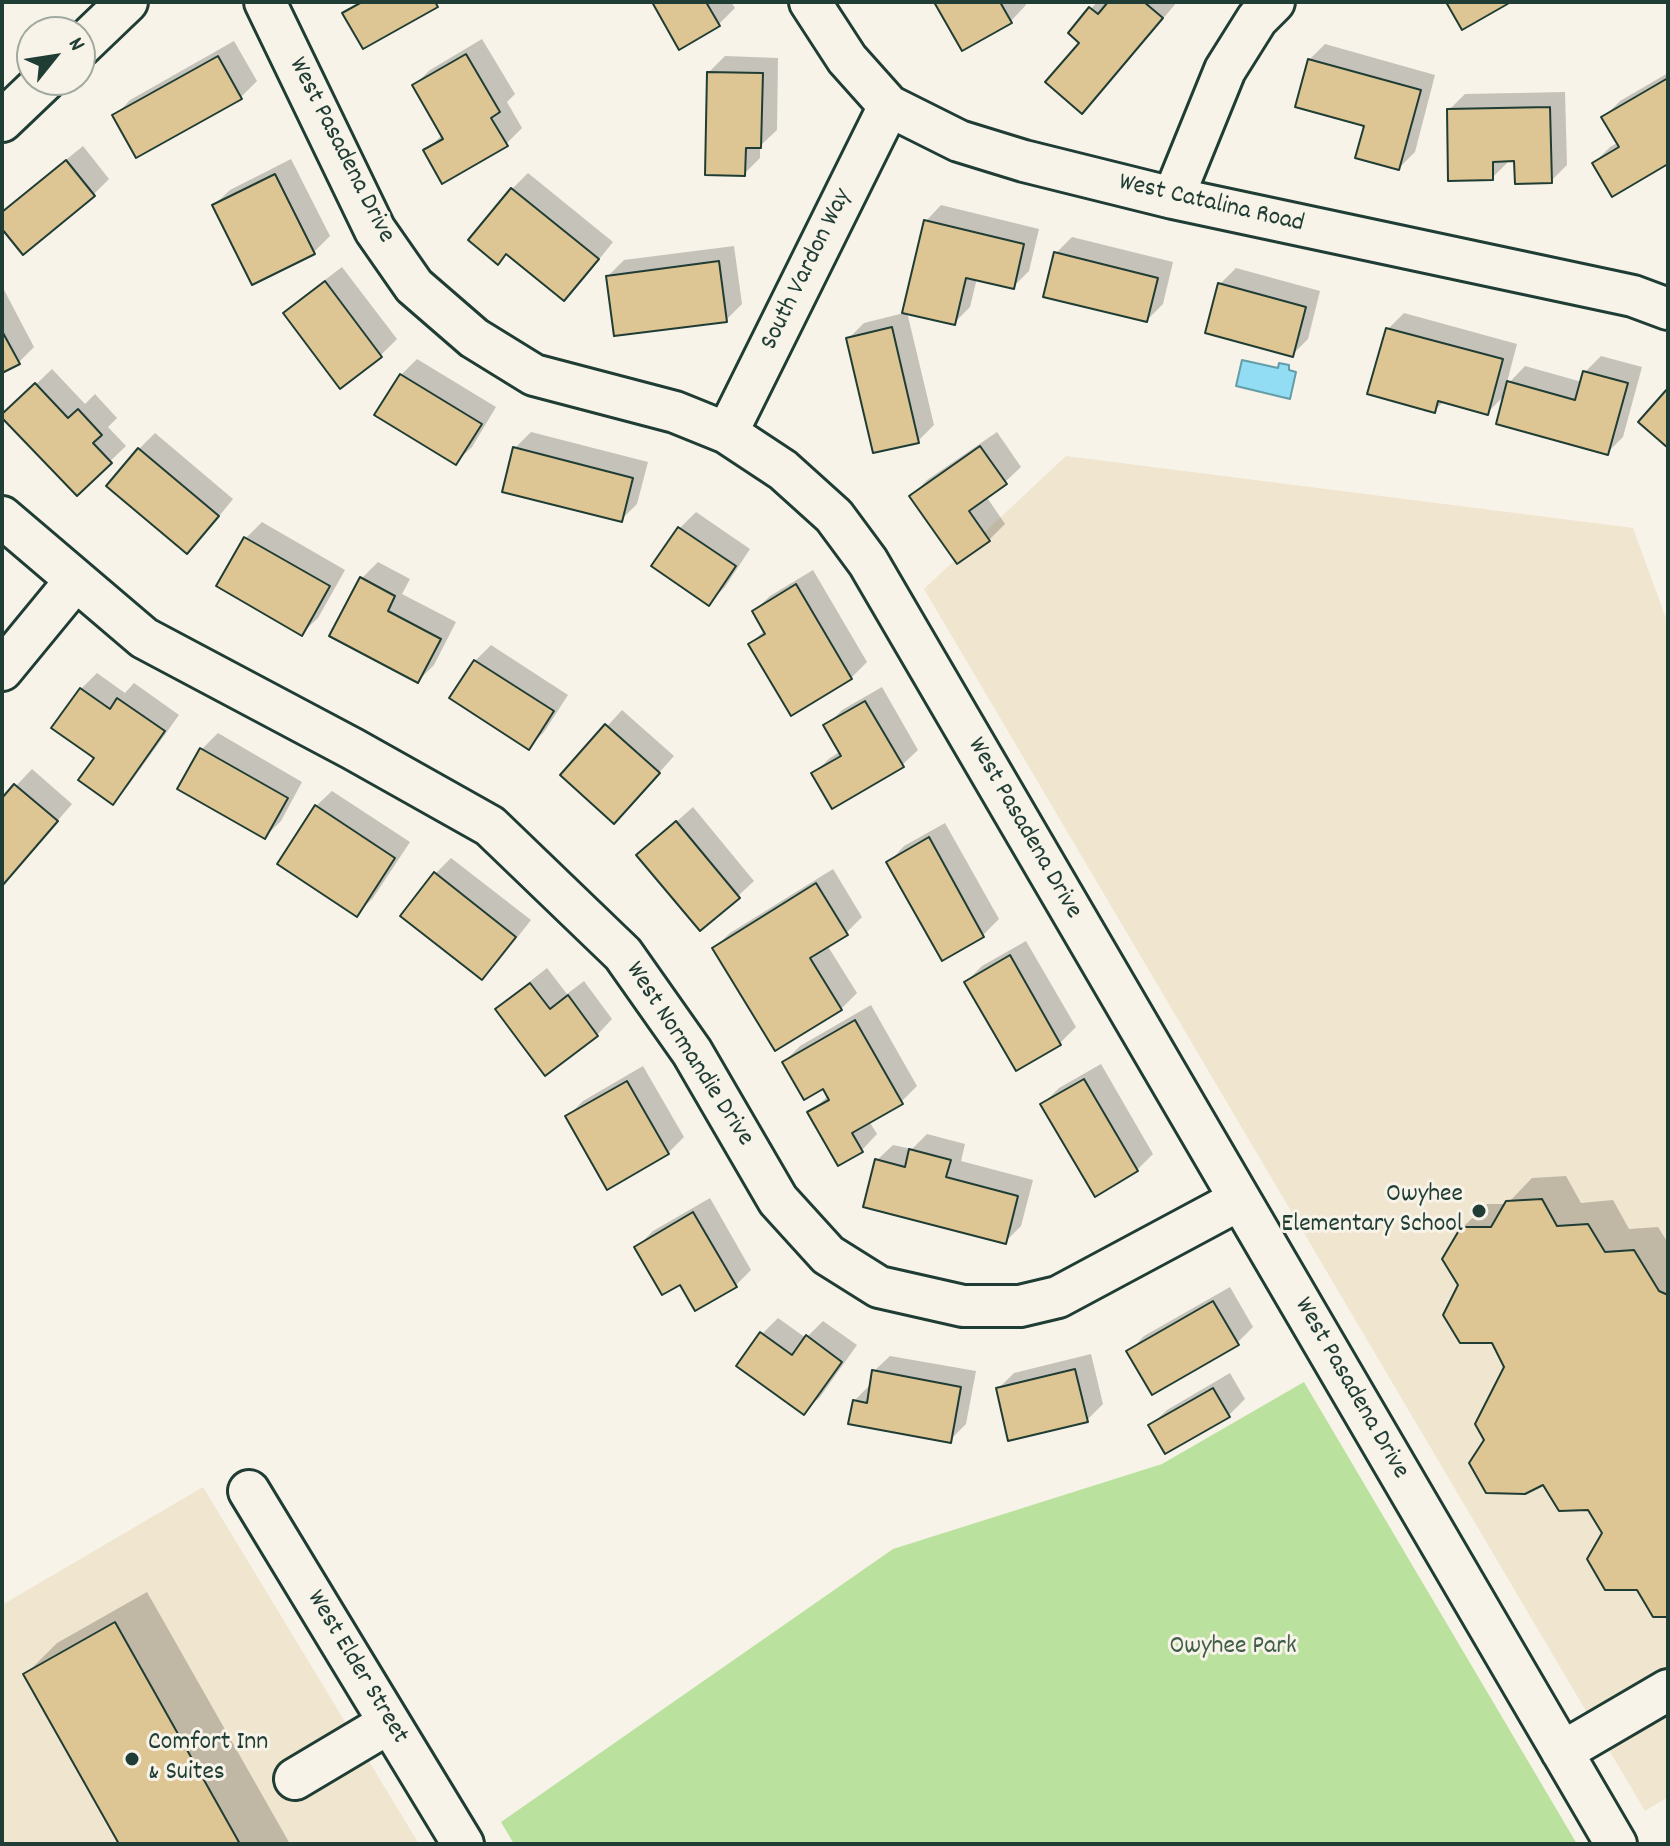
<!DOCTYPE html>
<html>
<head>
<meta charset="utf-8">
<style>
  body { margin:0 }
  #map { position:relative; width:1670px; height:1846px; overflow:hidden; background:#f7f3e8; font-family:Dekko,sans-serif }
  canvas { display:block }
  .frame { position:absolute; inset:0; border:4px solid #1f3d34; pointer-events:none }
  .north { position:absolute; left:16px; top:16px; width:80px; height:80px; box-sizing:border-box; background:#f7f3e8; border:2px solid #a1aaa0; border-radius:50%; rotate:60deg; font-size:22px; font-weight:700; line-height:32px; text-align:center; color:#1f3d34 }
  .north::after { content:''; display:block; margin:auto; width:28px; height:36px; background:#1f3d34; clip-path:polygon(50% 0,100% 100%,50% 72%,0 100%) }
</style>
</head>
<body>
<div id="map">
<canvas width="1670" height="1846"></canvas>
<div class="frame"></div>
<div class="north">N</div>
</div>
<script>
const ctx = document.querySelector('canvas').getContext('2d');
ctx.lineJoin = 'round';
function fill(path, color) { ctx.fillStyle = color; ctx.fill(path, 'evenodd'); }
const poly = rows => new Path2D(rows.map(r => 'M' + r).join(''));
function trace(path, color, width, dash) { ctx.strokeStyle = color; ctx.lineWidth = width; ctx.lineCap = dash ? 'butt' : 'round'; ctx.setLineDash(dash || []); ctx.stroke(path); }
function drawText(font, color, halo, rows, align = 'center') {
  ctx.font = font + ' Dekko,sans-serif'; ctx.lineWidth = 6; ctx.setLineDash([]); ctx.textBaseline = 'middle'; ctx.strokeStyle = halo; ctx.fillStyle = color; for (const [text, x, y, turn = 0] of rows) {
    ctx.save(); ctx.translate(x, y); ctx.rotate((+turn || 0) * Math.PI / 180); ctx.textAlign = isNaN(turn) ? turn : align; if (halo) ctx.strokeText(text, 0, 0); ctx.fillText(text, 0, 0); ctx.restore();
  }
}
fill(poly([
  [1066,456,1633,528,1668,624,1668,1797,1645,1811,924,589],
  [203,1487,419,1844,2,1844,2,1605]
]), '#f0e5cf');
fill(poly([
  [1304,1382,1577,1844,514,1844,501,1822,893,1549,1162,1464]
]), '#bae29e');
const water = poly([
  [1242,360,1278,368,1279,363,1289,365,1289,370,1296,372,1290,399,1236,386,1242,360]
]);
fill(water, '#92ddf3');
trace(water, '#649da7', 2);
fill(poly([
  [654,2,731,2,735,8,719,24,680,47],
  [936,2,1025,2,1026,5,1011,21],
  [1097,2,1177,2,1098,96,1082,111,1081,43,1070,33],
  [482,39,515,94,507,102,522,128,506,144,426,151,443,134,414,85,430,70],
  [234,41,257,81,241,97,137,156,115,116,130,100],
  [1325,44,1435,75,1415,152,1399,168,1309,60],
  [725,56,778,58,777,130,760,146,760,158,744,174,709,72],
  [1668,73,1668,161,1594,163,1610,147,1619,142,1604,117,1620,101],
  [1565,92,1567,165,1551,181,1516,159,1508,159,1508,162,1492,178,1449,110,1465,94],
  [83,146,109,179,93,195,2,225,2,214,13,203],
  [291,159,330,236,314,252,214,205,230,190],
  [528,173,613,242,580,283,564,298,507,252,471,240,512,189],
  [941,205,1039,229,1029,271,1013,287,977,278,970,307,954,323,907,312,934,425,918,441,848,339,864,323,904,313,926,221],
  [1072,237,1173,262,1163,304,1147,320,1056,253],
  [734,246,742,304,726,320,608,276,624,260],
  [342,267,397,339,381,355,340,386,286,314,301,298],
  [1236,268,1320,291,1308,339,1292,355,1220,284],
  [2,286,34,347,18,363,2,371],
  [1404,313,1517,344,1506,386,1525,366,1582,382,1585,372,1601,356,1642,367,1623,437,1607,453,1506,394,1487,413,1444,401,1434,411,1388,329],
  [417,359,496,407,472,447,456,462,401,375],
  [52,369,85,404,95,394,117,418,108,427,126,446,77,493,3,416],
  [531,432,648,462,637,504,621,520,515,448],
  [997,432,1021,467,1005,482,986,496,1005,524,989,540,958,562,912,496,927,480],
  [155,433,233,499,203,536,187,551,139,449],
  [696,512,750,549,725,587,709,603,654,566,680,528],
  [262,522,345,570,318,618,302,633,246,538],
  [378,562,410,579,402,594,456,622,434,665,418,681,332,635,362,578],
  [813,570,867,662,851,678,750,644,765,630,754,611,770,596],
  [491,645,568,695,544,732,528,748,475,661],
  [97,673,125,693,134,683,179,715,128,786,112,802,97,758,54,728,81,689],
  [882,687,918,750,902,765,814,773,830,758,841,751,826,726,842,710],
  [622,710,674,756,630,805,563,775],
  [218,733,302,782,281,821,265,837,180,788,202,749],
  [32,769,72,804,2,885,2,801],
  [332,791,410,842,373,898,357,914,316,806],
  [693,807,754,881,738,896,639,855],
  [945,823,999,919,983,935,943,958,889,862,904,846],
  [451,858,531,920,498,962,482,978,435,874],
  [833,869,862,917,846,933,827,945,857,993,841,1009,714,948,730,933],
  [1026,941,1076,1027,1060,1043,1016,1068,966,982,982,966],
  [547,968,567,994,584,981,612,1019,597,1035,498,1009,514,994],
  [871,1005,917,1086,901,1102,869,1121,877,1134,862,1150,810,1113,829,1095,824,1086,784,1062,800,1046],
  [1101,1064,1153,1154,1137,1170,1043,1104,1059,1088],
  [643,1066,684,1137,668,1153,567,1117,583,1101],
  [927,1134,965,1144,961,1161,1033,1180,1021,1226,1005,1242,877,1160,893,1145,912,1149],
  [1566,1176,1581,1203,1613,1200,1629,1229,1658,1227,1668,1243,1668,1615,1638,1588,1589,1508,1544,1483,1486,1440,1507,1366,1460,1285,1462,1228,1487,1204,1507,1204,1532,1178],
  [710,1198,751,1270,736,1285,680,1282,637,1247,653,1231],
  [1230,1287,1253,1327,1237,1343,1129,1352,1144,1336],
  [778,1318,806,1338,823,1321,857,1345,820,1397,804,1412,762,1334],
  [1091,1354,1103,1404,1087,1420,998,1389,1014,1373],
  [890,1356,976,1371,966,1424,950,1440,854,1401,870,1385,874,1371],
  [1230,1373,1245,1399,1229,1415,1166,1451,1151,1425,1167,1410],
  [147,1592,290,1844,121,1844,25,1675,57,1643]
]), '#0003');
const building = poly([
  [362,2,435,2,438,7,363,49,342,13,362,2],
  [652,2,706,2,720,26,679,50,652,2],
  [934,2,1000,2,1012,23,962,51,934,2],
  [1108,2,1144,2,1163,18,1082,114,1045,82,1079,43,1068,33,1089,7,1098,14,1108,2],
  [1446,2,1511,2,1462,30,1446,2],
  [466,54,500,112,491,118,508,146,442,184,423,150,443,139,412,85,466,54],
  [218,56,242,99,136,158,112,115,218,56],
  [1308,59,1421,90,1399,170,1355,158,1364,126,1295,107,1308,59],
  [707,72,763,73,761,148,746,148,745,176,705,175,707,72],
  [1668,78,1668,164,1612,197,1592,163,1619,147,1601,117,1668,78],
  [1550,107,1552,183,1515,184,1514,161,1493,162,1493,180,1448,181,1447,109,1550,107],
  [66,160,95,196,23,255,2,229,2,212,66,160],
  [275,174,315,254,252,285,212,205,275,174],
  [511,188,599,259,564,301,506,254,498,265,468,240,511,188],
  [924,220,1024,244,1014,289,966,278,955,325,902,313,924,220],
  [1054,252,1158,278,1147,322,1043,297,1054,252],
  [719,261,727,322,614,336,606,276,719,261],
  [325,281,382,357,340,389,283,313,325,281],
  [1218,283,1306,307,1293,357,1205,333,1218,283],
  [892,327,919,443,873,453,846,338,892,327],
  [1386,328,1503,359,1488,415,1438,401,1435,413,1367,394,1386,328],
  [2,331,20,364,2,373,2,331],
  [1583,371,1628,383,1608,455,1496,424,1507,381,1575,400,1583,371],
  [400,374,482,424,456,465,374,415,400,374],
  [35,383,68,418,78,409,102,435,93,443,112,463,77,496,2,418,2,414,35,383],
  [1668,388,1668,448,1638,422,1668,388],
  [980,446,1007,484,969,511,990,541,957,564,909,496,980,446],
  [513,447,633,478,622,522,502,492,513,447],
  [138,448,219,516,187,554,106,486,138,448],
  [678,527,736,566,709,606,651,566,678,527],
  [244,537,330,586,302,636,216,586,244,537],
  [360,577,395,596,388,611,441,639,418,683,329,636,360,577],
  [796,584,852,679,791,716,748,644,765,634,752,611,796,584],
  [474,660,554,711,529,750,449,698,474,660],
  [80,688,110,709,117,698,165,731,113,805,78,780,94,758,51,728,80,688],
  [865,701,904,767,832,809,811,773,841,756,823,725,865,701],
  [605,724,660,773,614,824,560,775,605,724],
  [200,748,288,798,265,839,177,789,200,748],
  [14,784,58,821,2,886,2,798,14,784],
  [315,805,395,858,357,917,277,864,315,805],
  [676,821,740,898,700,931,636,855,676,821],
  [929,837,984,937,942,961,886,862,929,837],
  [434,872,516,937,482,980,400,916,434,872],
  [816,883,848,935,810,958,842,1010,775,1051,712,948,816,883],
  [1010,955,1061,1045,1016,1071,964,982,1010,955],
  [530,983,550,1009,568,995,598,1036,545,1076,495,1009,530,983],
  [855,1020,903,1104,852,1133,863,1152,838,1166,807,1112,829,1100,823,1089,804,1100,782,1062,855,1020],
  [1084,1079,1138,1171,1095,1197,1040,1104,1084,1079],
  [627,1081,669,1154,607,1190,565,1116,627,1081],
  [909,1149,951,1160,946,1177,1018,1196,1006,1244,863,1207,875,1159,905,1167,909,1149],
  [1542,1199,1557,1226,1588,1224,1605,1252,1634,1250,1659,1291,1668,1295,1668,1617,1653,1617,1637,1590,1605,1590,1587,1559,1602,1533,1588,1510,1559,1511,1543,1485,1525,1494,1486,1493,1469,1463,1484,1440,1475,1424,1504,1367,1492,1343,1460,1343,1443,1315,1458,1285,1442,1259,1461,1227,1491,1227,1506,1201,1542,1199],
  [693,1212,737,1287,695,1311,680,1285,662,1295,634,1247,693,1212],
  [1213,1301,1239,1345,1152,1395,1126,1351,1213,1301],
  [760,1332,792,1355,806,1335,842,1362,804,1415,736,1366,760,1332],
  [1075,1369,1088,1422,1008,1441,996,1388,1075,1369],
  [872,1370,961,1387,951,1443,848,1424,853,1400,867,1403,872,1370],
  [1213,1388,1230,1417,1165,1454,1148,1425,1213,1388],
  [115,1622,240,1844,119,1844,23,1674,115,1622]
]);
fill(building, '#dec594');
trace(building, '#1f3d34', 2);
const minor = poly([
  [265,2,375,230,414,286,474,338,534,375,675,412,727,433,783,470,834,516,868,562,1616,1844],
  [810,2,847,59,889,106,959,141,1024,161,1173,198,1633,296,1668,309],
  [80,47,127,2],
  [2,121,45,80],
  [1173,198,1225,70,1257,19,1274,2],
  [727,433,889,106],
  [2,517,144,638,353,749,490,826,623,954,692,1052,778,1200,828,1255,879,1287,963,1306,1020,1306,1058,1297,1239,1200],
  [2,670,76,580],
  [249,1491,463,1844],
  [1562,1752,1668,1690],
  [295,1779,389,1723]
]);
trace(minor, '#1f3d34', 46);
trace(minor, '#f7f3e8', 40);
for (const [x, y, r, color] of [
  [1479,1211,8,"#1f3d34"],
  [132,1759,8,"#1f3d34"]
]) { const dot = new Path2D(); dot.arc(x, y, r, 0, 2 * Math.PI); ctx.fillStyle = color; ctx.fill(dot); trace(dot, '#f7f3e8', 3); }
drawText('26px', '#1f3d34', '#f7f3e8', [
  ["West Pasadena Drive",340,151,63],
  ["West Catalina Road",1211,205,13],
  ["South Vardon Way",808,270,-64],
  ["West Pasadena Drive",1023,829,60],
  ["West Normandie Drive",688,1055,57],
  ["West Pasadena Drive",1350,1389,60],
  ["West Elder Street",356,1668,59]
]);
drawText('26px', '#1f3d34', '#f7f3e8', [
  ["Owyhee",1463,1196],
  ["Elementary School",1463,1226],
  ["Comfort Inn",148,1744,"left"],
  ["& Suites",148,1774,"left"]
], 'right');
drawText('26px', '#3e5e49', '#f7f3e8', [
  ["Owyhee Park",1233,1648]
]);
</script>
</body>
</html>
